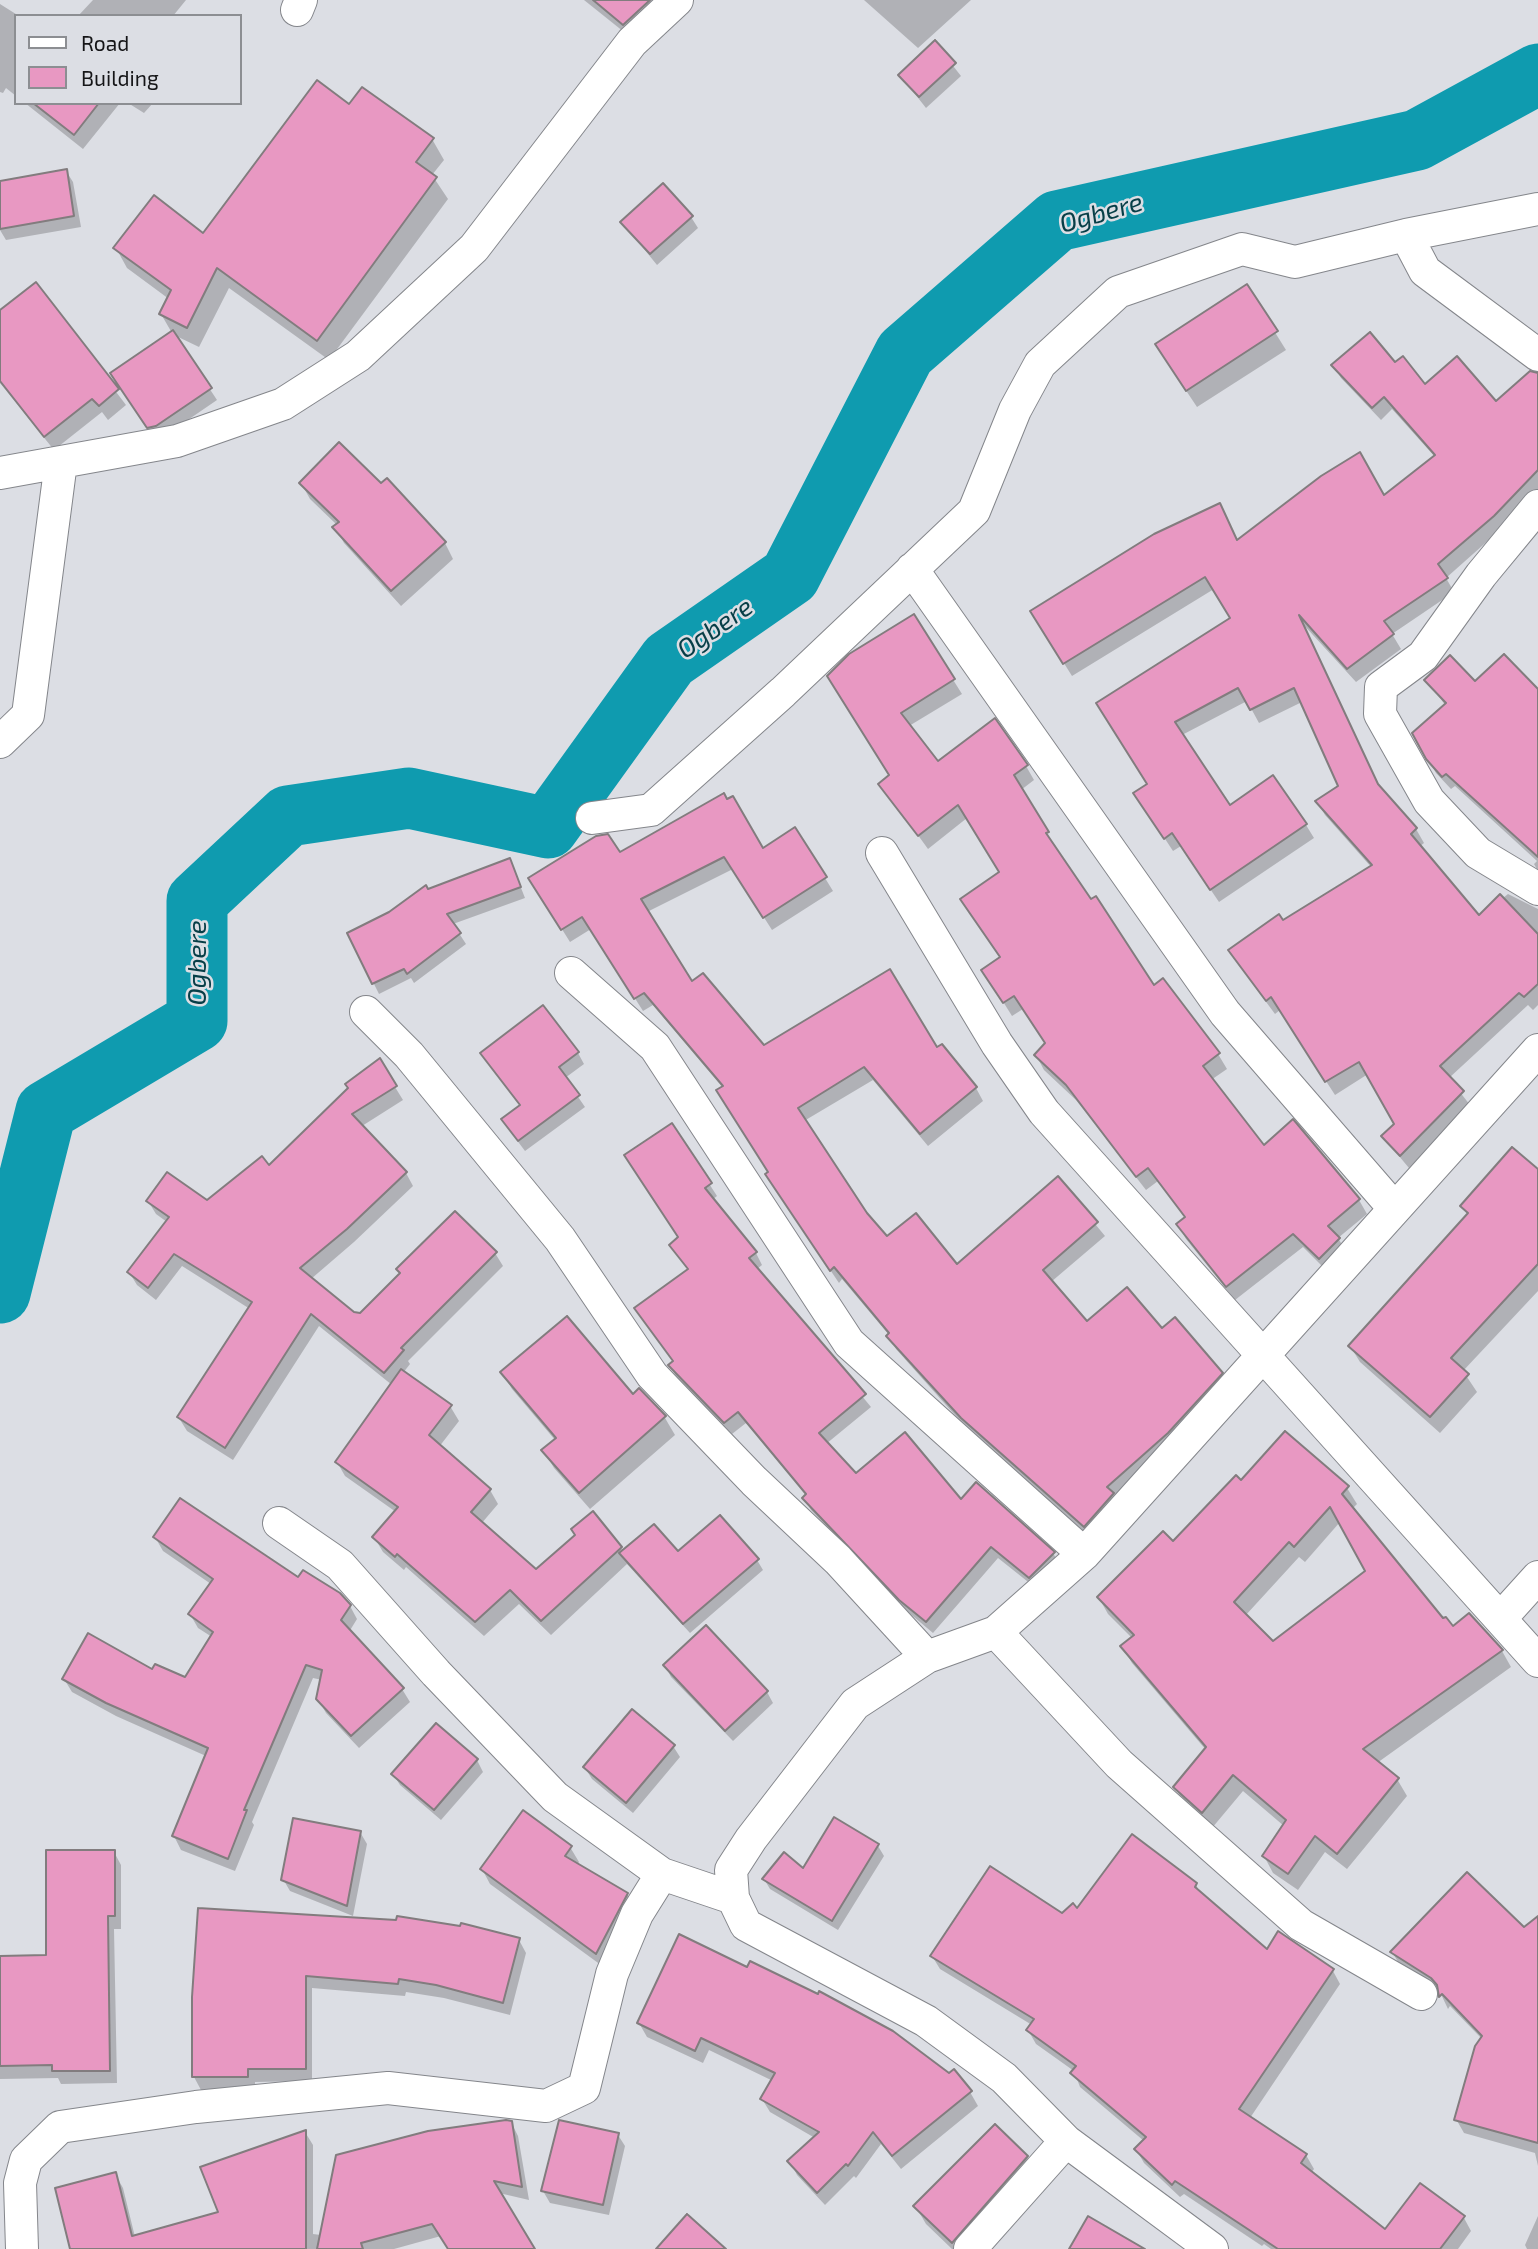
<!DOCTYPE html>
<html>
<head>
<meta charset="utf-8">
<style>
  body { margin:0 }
  #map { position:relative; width:1538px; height:2249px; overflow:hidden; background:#dcdee4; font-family:"Exo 2",sans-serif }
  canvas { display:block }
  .legend { position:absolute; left:14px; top:14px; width:228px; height:91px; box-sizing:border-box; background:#dcdee4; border:2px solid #8c8e92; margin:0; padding:9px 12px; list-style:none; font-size:21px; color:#151517 }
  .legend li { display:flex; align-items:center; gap:14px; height:35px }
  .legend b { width:35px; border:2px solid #8c8e92 }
</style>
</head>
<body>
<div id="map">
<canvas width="1538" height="2249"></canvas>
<ul class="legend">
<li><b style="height:9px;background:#fff"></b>Road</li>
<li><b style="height:19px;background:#e898c2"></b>Building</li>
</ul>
</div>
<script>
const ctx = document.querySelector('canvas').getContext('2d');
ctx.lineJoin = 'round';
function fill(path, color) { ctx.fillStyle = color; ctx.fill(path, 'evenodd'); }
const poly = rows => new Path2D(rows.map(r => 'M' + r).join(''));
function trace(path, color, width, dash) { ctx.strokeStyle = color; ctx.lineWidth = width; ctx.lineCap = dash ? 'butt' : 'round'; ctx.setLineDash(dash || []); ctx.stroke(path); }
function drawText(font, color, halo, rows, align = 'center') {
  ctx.font = font + ' "Exo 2",sans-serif'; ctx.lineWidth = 5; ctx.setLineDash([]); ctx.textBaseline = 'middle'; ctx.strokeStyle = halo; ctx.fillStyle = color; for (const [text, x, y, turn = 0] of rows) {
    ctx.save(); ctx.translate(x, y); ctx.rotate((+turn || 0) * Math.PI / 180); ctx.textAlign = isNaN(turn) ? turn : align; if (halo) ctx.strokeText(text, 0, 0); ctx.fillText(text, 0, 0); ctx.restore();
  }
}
fill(poly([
  [93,0,186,0,173,16,78,16],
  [584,0,670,0,634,40],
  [864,0,971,0,918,48],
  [0,4,19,16,16,16,16,96,6,88,3,93,0,92],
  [935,43,961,76,926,108,900,75],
  [25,103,120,103,83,149],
  [128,103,153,103,144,113],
  [350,107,432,139,444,160,432,175,448,199,329,360,229,288,199,347,174,335,217,400,163,437,155,439,119,385,172,333,161,314,169,299,127,268,116,248,204,236],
  [66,171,73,182,81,227,6,240,0,230,0,183],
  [691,217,698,228,657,265,622,222],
  [35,285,126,405,108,420,102,412,54,450,0,383,0,311],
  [1246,286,1286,350,1197,407,1167,362],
  [1395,364,1424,386,1496,403,1538,373,1538,491,1500,530,1446,578,1454,592,1392,634,1401,649,1356,682,1302,623,1380,789,1416,829,1424,843,1419,847,1479,917,1508,894,1538,909,1538,1005,1533,1010,1528,1005,1449,1078,1470,1105,1409,1168,1383,1137,1397,1124,1368,1074,1335,1095,1280,1010,1275,1014,1238,964,1283,922,1372,868,1325,815,1317,801,1340,787,1302,702,1259,723,1247,701,1182,735,1230,807,1306,825,1314,838,1219,902,1181,846,1173,851,1144,807,1149,785,1106,717,1232,619,1214,589,1072,676,1040,625,1237,542,1384,497,1435,457,1392,409,1381,420,1341,378,1333,365],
  [301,483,445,543,453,559,401,606,344,543,335,527,337,525,310,499],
  [913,616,962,694,909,726,938,763,1026,766,1034,780,1021,790,1054,848,1154,987,1162,981,1218,1054,1227,1069,1211,1080,1264,1148,1359,1200,1367,1214,1338,1238,1347,1253,1328,1272,1303,1247,1235,1300,1186,1239,1178,1225,1186,1219,1158,1181,1146,1190,1076,1100,1044,1070,1036,1055,1046,1044,1023,1009,1012,1016,992,984,1001,959,1001,873,967,818,928,849,881,784,891,776],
  [1426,680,1475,683,1538,705,1538,871,1534,864,1537,861,1455,786,1451,789,1436,773,1414,734,1446,706],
  [762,850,825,878,833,891,772,930,733,869,647,912,692,984,763,1047,937,1050,976,1088,983,1101,928,1146,873,1080,804,1121,866,1214,886,1239,957,1267,1058,1179,1105,1236,1051,1282,1086,1324,1162,1331,1221,1374,1229,1387,1092,1539,970,1432,896,1349,889,1335,842,1279,839,1283,775,1188,723,1088,653,1005,643,1011,591,929,570,942,538,891,619,854],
  [510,860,525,898,453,924,466,944,414,983,411,978,379,994,349,934,428,891],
  [482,1053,578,1053,584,1064,565,1078,585,1107,525,1151,510,1131,521,1106],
  [379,1061,403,1100,362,1126,406,1173,413,1186,354,1242,311,1279,353,1313,360,1315,495,1253,503,1266,408,1361,410,1364,403,1373,450,1406,459,1421,439,1447,490,1490,498,1504,481,1524,536,1571,621,1548,623,1552,757,1560,763,1570,690,1633,627,1564,551,1635,519,1604,484,1636,406,1567,404,1570,383,1552,374,1537,396,1512,345,1476,337,1462,392,1385,319,1326,233,1460,187,1431,179,1418,250,1309,182,1266,156,1300,137,1285,129,1272,167,1222,156,1214,148,1201,207,1202,269,1168],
  [672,1126,717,1196,712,1200,756,1253,762,1265,757,1269,871,1407,826,1444,855,1475,961,1501,1053,1553,1060,1565,1037,1589,998,1558,933,1633,908,1612,811,1510,804,1498,807,1496,746,1423,732,1434,677,1378,670,1366,675,1362,689,1271,671,1245,680,1238],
  [1538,1172,1538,1291,1463,1371,1477,1392,1440,1433,1360,1362,1350,1346,1468,1216,1462,1206],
  [502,1372,632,1396,639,1391,665,1418,675,1435,590,1509,554,1468,544,1451,555,1440,512,1389],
  [1241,1482,1347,1488,1357,1504,1352,1509,1443,1621,1453,1629,1502,1651,1511,1667,1377,1763,1397,1779,1407,1796,1347,1869,1325,1852,1298,1890,1273,1873,1264,1856,1284,1826,1243,1791,1212,1828,1185,1804,1175,1788,1206,1750,1132,1663,1122,1646,1132,1638,1108,1614,1099,1598,1173,1544],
  [1340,1522,1367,1571,1273,1643,1245,1616,1299,1557,1305,1562],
  [155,1537,298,1580,350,1606,357,1619,349,1632,402,1689,410,1702,359,1748,326,1713,318,1699,322,1680,313,1678,252,1822,254,1825,235,1871,181,1850,174,1836,206,1756,116,1716,72,1692,64,1679,153,1672,186,1679,212,1637,198,1628,190,1614,211,1584,163,1551],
  [665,1665,767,1692,773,1703,733,1741,671,1677],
  [673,1746,680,1757,633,1813,592,1779,585,1768],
  [477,1760,483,1772,441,1820,400,1785,393,1774],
  [360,1832,367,1844,353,1916,290,1891,283,1879],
  [878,1846,884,1856,838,1930,770,1889,764,1879,803,1871],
  [570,1847,579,1862,577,1865,627,1894,636,1909,605,1968,490,1884,482,1869],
  [114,1852,121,1865,121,1929,114,1929,117,2083,61,2084,58,2078,0,2079,0,1958,47,1957],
  [1196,1885,1202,1896,1267,1951,1333,1971,1340,1984,1250,2118,1306,2155,1314,2169,1311,2173,1386,2232,1464,2218,1471,2231,1458,2249,1271,2249,1264,2244,1262,2246,1184,2194,1180,2197,1144,2163,1136,2149,1144,2141,1080,2087,1074,2071,1036,2044,1028,2030,1032,2025,940,1969,932,1956,1077,1910],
  [199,1910,519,1940,526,1953,510,2015,444,1998,406,1992,405,1996,312,1988,312,2081,255,2082,255,2090,201,2090,194,2077],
  [1538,1927,1538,2166,1535,2153,1464,2133,1456,2119,1482,2039,1450,2006,1448,2009,1440,1992,1400,1965,1392,1952],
  [639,2023,970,2092,978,2106,901,2169,881,2144,856,2178,854,2176,825,2205,797,2175,790,2161,815,2138,770,2112,762,2099,773,2081,709,2050,703,2063,647,2037],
  [511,2122,518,2136,529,2200,499,2193,533,2249,449,2249,441,2236,394,2249,72,2249,115,2174,123,2188,135,2237,221,2214,305,2132,313,2145,313,2234,321,2235],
  [618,2135,625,2146,609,2215,550,2203,543,2191],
  [1027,2157,1037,2175,971,2249,952,2249,926,2224,916,2207],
  [1538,2216,1538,2249,1527,2249,1525,2245]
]), '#0003');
trace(poly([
  [0,1293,46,1111,197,1021,197,901,288,816,409,798,548,828,669,660,790,576,905,353,1057,221,1417,140,1538,74]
]), '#0f9baf', 61);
const building = poly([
  [593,0,650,0,623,25,593,0],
  [935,40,956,63,919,97,898,75,935,40],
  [317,80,349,104,362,87,434,138,416,162,437,177,317,341,217,268,187,328,159,314,171,290,113,248,154,195,203,233,317,80],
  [33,103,99,103,74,135,33,103],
  [67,169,74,216,0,229,0,181,67,169],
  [663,183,693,216,650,254,620,222,663,183],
  [36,282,119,389,99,406,92,399,44,437,0,381,0,310,36,282],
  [1247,284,1278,331,1186,391,1155,344,1247,284],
  [173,330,212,388,156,426,147,428,110,373,173,330],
  [1370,332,1395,362,1403,356,1425,384,1457,356,1496,401,1530,371,1538,373,1538,470,1494,516,1438,564,1448,578,1384,621,1394,634,1347,669,1299,615,1378,784,1417,828,1411,834,1479,915,1500,894,1538,934,1538,984,1524,997,1519,993,1440,1066,1464,1091,1400,1156,1381,1136,1394,1124,1359,1062,1325,1082,1271,997,1266,1001,1228,950,1279,914,1283,920,1372,865,1315,801,1338,786,1294,688,1250,710,1238,688,1175,722,1230,805,1273,775,1307,824,1210,890,1172,833,1164,839,1133,793,1147,784,1096,703,1230,618,1205,577,1063,664,1030,611,1154,534,1220,503,1237,540,1321,476,1360,452,1384,495,1435,455,1384,397,1372,408,1331,365,1370,332],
  [339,442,381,483,387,478,446,542,391,591,332,527,339,522,299,483,339,442],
  [914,614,955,679,901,713,938,761,995,718,1028,765,1014,775,1049,832,1046,833,1091,899,1096,896,1154,985,1163,978,1220,1053,1203,1066,1264,1145,1293,1119,1360,1199,1328,1226,1340,1238,1319,1259,1293,1234,1226,1287,1176,1224,1185,1217,1148,1168,1136,1177,1066,1085,1034,1055,1045,1043,1014,996,1003,1003,981,970,1000,957,960,899,999,872,958,805,918,836,878,784,889,775,827,676,849,654,914,614],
  [1504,654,1538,689,1538,857,1446,774,1442,777,1426,759,1412,733,1446,703,1424,680,1450,655,1475,681,1504,654],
  [724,793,727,799,733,796,763,848,795,827,827,877,763,918,724,857,641,899,692,981,703,973,764,1045,890,969,937,1047,942,1044,977,1087,920,1134,864,1067,798,1108,867,1213,887,1236,916,1213,957,1264,1058,1176,1098,1222,1043,1270,1087,1321,1127,1287,1162,1328,1175,1317,1223,1373,1168,1433,1107,1487,1114,1493,1084,1527,961,1418,886,1336,889,1333,834,1267,830,1271,765,1174,768,1172,716,1090,723,1086,644,993,634,999,582,917,561,930,528,878,596,836,608,834,620,852,724,793],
  [510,858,521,887,447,914,461,933,407,974,404,969,372,984,347,933,389,912,426,885,428,889,510,858],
  [543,1005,579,1052,559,1067,580,1095,518,1141,501,1119,520,1105,480,1053,543,1005],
  [380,1058,397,1086,352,1114,407,1172,347,1229,300,1268,354,1312,360,1313,400,1273,396,1269,455,1211,497,1252,401,1348,404,1350,384,1373,311,1314,225,1448,177,1417,252,1302,174,1254,148,1288,127,1272,169,1217,146,1201,167,1172,207,1200,262,1156,269,1165,348,1088,345,1084,380,1058],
  [672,1123,712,1183,705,1188,757,1252,749,1258,866,1394,819,1433,856,1473,905,1432,961,1499,976,1482,1055,1552,1029,1578,991,1547,926,1622,899,1600,802,1498,806,1494,738,1412,724,1423,668,1365,673,1361,634,1308,688,1269,669,1245,678,1237,624,1155,672,1123],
  [1512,1147,1538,1169,1538,1264,1451,1358,1469,1374,1430,1417,1348,1346,1468,1213,1460,1206,1512,1147],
  [567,1316,633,1394,639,1388,666,1416,579,1493,541,1450,556,1438,500,1372,567,1316],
  [401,1369,452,1405,429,1435,491,1489,471,1512,536,1569,575,1535,571,1529,593,1511,622,1547,541,1621,510,1590,475,1622,397,1554,395,1557,372,1537,398,1507,335,1462,401,1369],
  [1285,1431,1349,1486,1342,1494,1443,1618,1446,1617,1453,1626,1469,1613,1503,1650,1363,1749,1399,1778,1337,1854,1315,1836,1288,1874,1262,1856,1286,1820,1233,1775,1202,1813,1173,1787,1206,1747,1120,1646,1134,1635,1097,1597,1163,1531,1173,1541,1236,1475,1241,1480,1285,1431],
  [1330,1507,1365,1571,1273,1641,1234,1602,1289,1542,1294,1547,1330,1507],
  [180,1498,298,1577,303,1570,340,1593,351,1605,341,1620,404,1688,351,1736,316,1699,322,1670,306,1665,244,1810,247,1810,228,1859,172,1836,208,1748,106,1703,62,1679,88,1633,152,1669,155,1664,185,1677,213,1632,188,1614,213,1579,153,1537,180,1498],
  [720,1515,759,1559,683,1624,619,1553,654,1524,678,1551,720,1515],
  [706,1625,768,1691,725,1731,663,1665,706,1625],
  [632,1709,675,1745,626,1803,583,1767,632,1709],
  [436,1723,478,1759,434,1810,391,1774,436,1723],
  [523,1810,572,1846,565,1856,628,1893,596,1954,480,1869,523,1810],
  [834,1817,879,1844,832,1921,762,1879,784,1852,803,1868,834,1817],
  [293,1818,361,1831,347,1906,281,1880,293,1818],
  [1132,1834,1197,1883,1195,1887,1267,1949,1278,1931,1334,1969,1239,2109,1307,2154,1301,2163,1385,2229,1420,2183,1465,2216,1440,2249,1278,2249,1175,2181,1172,2185,1134,2149,1146,2137,1070,2073,1076,2066,1026,2030,1034,2019,930,1956,990,1866,1062,1913,1073,1903,1077,1908,1132,1834],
  [46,1850,115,1850,115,1916,108,1916,110,2071,52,2071,52,2065,0,2066,0,1956,46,1955,46,1850],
  [1467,1872,1524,1927,1538,1916,1538,2143,1454,2120,1475,2046,1482,2036,1442,1994,1439,1997,1437,1985,1431,1978,1390,1952,1467,1872],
  [198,1908,396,1920,397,1916,460,1926,461,1923,520,1938,503,2003,436,1985,399,1979,398,1984,306,1976,306,2069,248,2069,248,2077,192,2077,192,1997,198,1908],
  [679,1934,747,1967,750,1961,818,1994,819,1991,893,2031,949,2073,954,2069,972,2091,892,2156,873,2132,848,2166,846,2164,817,2193,787,2161,819,2132,760,2099,775,2073,701,2038,695,2051,637,2023,679,1934],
  [506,2120,512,2121,522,2187,494,2181,535,2249,448,2249,432,2224,361,2243,363,2249,317,2249,336,2155,428,2131,506,2120],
  [559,2120,619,2133,603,2205,541,2191,559,2120],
  [995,2124,1028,2156,952,2243,913,2206,995,2124],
  [306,2130,306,2249,70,2249,55,2188,116,2172,132,2236,218,2212,200,2167,306,2130],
  [687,2214,726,2249,656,2249,687,2214],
  [1088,2216,1145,2249,1069,2249,1088,2216]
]);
fill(building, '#e898c2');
trace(building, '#827c7e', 2);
const minor = poly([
  [297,10,301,0],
  [1406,235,1425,271,1538,355],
  [0,473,177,441,283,404,358,356,474,248,632,42,677,0],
  [1538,506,1481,575,1423,656,1381,687,1380,714,1429,801,1478,853,1538,889],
  [912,569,1225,1013,1394,1208],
  [0,742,28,715,61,462],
  [592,818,651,810,783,692,974,511,1015,410,1040,364,1118,292,1242,249,1295,262,1406,235,1538,209],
  [882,853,997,1044,1044,1112,1538,1661],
  [571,973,655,1047,849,1343,1084,1554],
  [366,1012,409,1055,560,1239,652,1375,754,1481,838,1560,927,1657],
  [279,1523,340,1565,436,1673,555,1797,662,1874,733,1898],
  [1500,1619,1538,1577],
  [996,1632,1119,1764,1301,1925,1421,1994],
  [22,2249,20,2183,26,2160,60,2127,196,2107,388,2088,546,2106,584,2088,612,1974,637,1914,662,1874],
  [970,2249,1066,2141],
  [1212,2249,1066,2141,1004,2078,926,2021,746,1925,733,1898,731,1870,751,1839,855,1704,927,1657,996,1632,1084,1554,1538,1050]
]);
trace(minor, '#84868b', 34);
trace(minor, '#fff', 32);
drawText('italic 26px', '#073e47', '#dcdee4', [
  ["Ogbere",1101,213,-16],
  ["Ogbere",715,628,-35],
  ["Ogbere",197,963,-90]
]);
</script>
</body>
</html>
